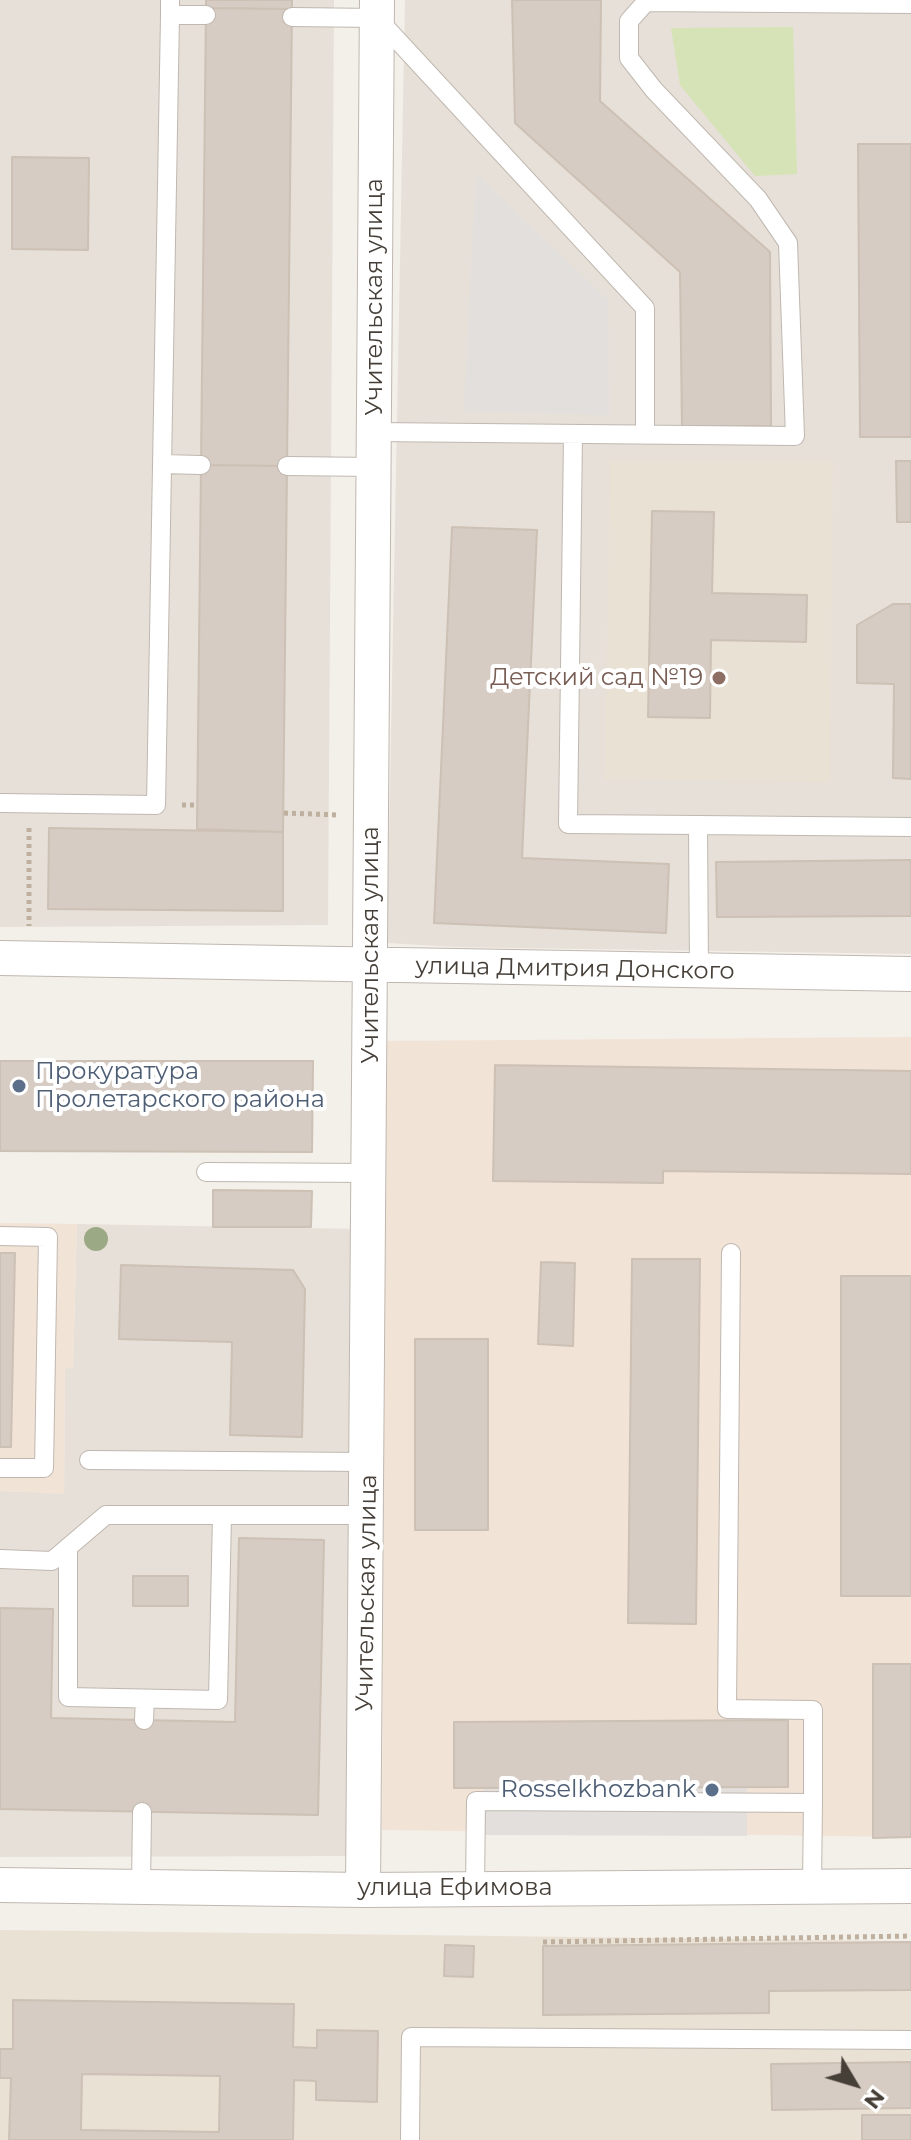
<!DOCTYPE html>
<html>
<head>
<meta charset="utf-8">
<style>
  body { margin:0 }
  #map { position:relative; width:911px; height:2140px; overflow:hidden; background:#f3efe9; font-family:Montserrat,sans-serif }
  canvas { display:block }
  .north { position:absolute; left:815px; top:2044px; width:80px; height:80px; -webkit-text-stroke:6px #fff; paint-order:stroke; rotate:128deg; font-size:22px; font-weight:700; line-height:32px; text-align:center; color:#463f38 }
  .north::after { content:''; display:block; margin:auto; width:28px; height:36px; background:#463f38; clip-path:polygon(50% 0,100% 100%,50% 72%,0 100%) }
</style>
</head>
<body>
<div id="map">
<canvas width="911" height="2140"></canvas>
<div class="north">N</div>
</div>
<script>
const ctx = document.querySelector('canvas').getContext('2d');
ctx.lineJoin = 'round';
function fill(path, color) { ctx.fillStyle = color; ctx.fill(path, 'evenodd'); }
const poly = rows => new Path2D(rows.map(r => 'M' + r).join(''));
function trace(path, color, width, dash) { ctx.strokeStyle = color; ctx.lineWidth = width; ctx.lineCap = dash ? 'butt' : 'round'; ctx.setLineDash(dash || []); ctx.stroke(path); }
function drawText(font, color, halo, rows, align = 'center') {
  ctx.font = font + ' Montserrat,sans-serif'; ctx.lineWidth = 8; ctx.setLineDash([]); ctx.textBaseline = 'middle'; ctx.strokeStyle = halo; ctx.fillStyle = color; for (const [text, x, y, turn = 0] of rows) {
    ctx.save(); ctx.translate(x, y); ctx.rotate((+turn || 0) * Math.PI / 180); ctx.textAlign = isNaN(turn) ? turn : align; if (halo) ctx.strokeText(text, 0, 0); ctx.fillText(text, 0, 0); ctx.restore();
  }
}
fill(poly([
  [0,0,334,0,328,925,0,927],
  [405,0,911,0,911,954,454,947,387,943],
  [77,1224,356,1229,346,1856,0,1857,0,1491,64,1493,65,1368,73,1368]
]), '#e6e0d8');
fill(poly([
  [911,1037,911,1837,382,1830,386,1041],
  [0,1223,77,1224,73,1368,65,1369,64,1494,0,1491]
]), '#f2e3d7');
fill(poly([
  [610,461,833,461,830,782,605,779],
  [0,1930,911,1941,911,2140,0,2140]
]), '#eae1d5');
fill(poly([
  [793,27,797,174,755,176,680,85,671,28]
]), '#d5e3b6');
fill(poly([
  [476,174,608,300,609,415,464,411],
  [483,1788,747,1788,747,1836,483,1835]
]), '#e2dfdd');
const building = poly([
  [206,0,292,0,292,9,206,8,206,0],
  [512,0,601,0,600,101,770,252,771,426,682,426,680,272,515,123,512,0],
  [206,8,292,9,287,466,201,465,206,8],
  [858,144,911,144,911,437,860,437,858,144],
  [12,157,89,158,88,250,12,249,12,157],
  [896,461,911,461,911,522,897,522,896,461],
  [201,465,287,466,283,832,197,829,201,465],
  [652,511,714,512,712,593,807,595,806,642,711,640,710,718,648,717,652,511],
  [452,527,537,530,522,858,669,864,666,933,434,923,452,527],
  [893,604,911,604,911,779,893,778,894,684,857,683,857,625,893,604],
  [49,828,283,832,283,911,48,909,49,828],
  [911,860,911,916,717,917,716,862,911,860],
  [0,1061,313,1061,312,1152,0,1151,0,1061],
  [495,1065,911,1071,911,1174,663,1171,663,1183,493,1181,495,1065],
  [213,1190,312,1191,311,1227,213,1227,213,1190],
  [0,1253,15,1253,11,1447,0,1447,0,1253],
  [632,1259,700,1259,696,1624,628,1623,632,1259],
  [541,1262,575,1263,573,1346,538,1344,541,1262],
  [121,1265,293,1270,305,1289,302,1437,230,1435,232,1342,119,1339,121,1265],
  [841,1276,911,1276,911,1596,841,1596,841,1276],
  [415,1339,488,1339,488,1530,415,1530,415,1339],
  [239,1538,324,1540,318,1815,0,1809,0,1608,53,1609,51,1718,235,1722,239,1538],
  [133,1576,188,1576,188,1606,133,1606,133,1576],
  [873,1664,911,1664,911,1837,873,1838,873,1664],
  [788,1720,788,1787,454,1788,454,1722,788,1720],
  [911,1942,911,1990,769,1991,769,2013,543,2015,543,1946,911,1942],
  [445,1945,474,1946,473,1977,444,1976,445,1945],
  [13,2000,294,2004,293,2047,317,2048,317,2030,378,2031,377,2102,316,2100,316,2081,294,2080,293,2140,9,2140,11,2078,0,2078,0,2049,13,2049,13,2000],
  [82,2074,220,2076,219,2132,81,2130,82,2074],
  [911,2062,911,2108,772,2110,771,2064,911,2062],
  [862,2115,911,2115,911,2140,862,2140,862,2115]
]);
fill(building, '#d6ccc3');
trace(building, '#cdc0b4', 2);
const service = poly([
  [170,0,170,15,206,15],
  [292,17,377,18,645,308,645,435],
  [374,432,795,436,788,243,758,199,654,90,629,58,629,21,646,2,911,4],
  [573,435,568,824,698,825],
  [162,464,201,465],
  [287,466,374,467],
  [0,803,156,805,170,15],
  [699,971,698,825,911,827],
  [206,1172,370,1173],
  [0,1236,48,1237,44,1468,0,1468],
  [731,1253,727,1709,813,1710,813,1803],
  [89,1460,368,1462],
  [68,1547,68,1697,218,1700,222,1515],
  [0,1559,52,1561,106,1515,367,1515],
  [144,1720,145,1699],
  [141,1887,142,1812],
  [475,1889,476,1801,813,1803,812,1885],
  [410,2140,411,2037,911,2040]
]);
const minor = poly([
  [0,958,911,974],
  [0,1885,363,1890,911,1886],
  [363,1890,377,0]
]);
trace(service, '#c0b8b0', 20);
trace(minor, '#c0b8b0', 36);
trace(poly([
  [182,805,197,805],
  [284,813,339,815],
  [29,828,29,926],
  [543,1942,911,1936]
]), '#beaf9f', 5, [4, 4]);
trace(service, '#fff', 18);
trace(minor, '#fff', 34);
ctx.fillStyle = '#9baa84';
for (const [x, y] of [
  [96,1239]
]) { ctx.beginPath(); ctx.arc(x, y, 12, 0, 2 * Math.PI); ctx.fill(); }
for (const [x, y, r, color] of [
  [719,678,8,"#8d6e63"],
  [19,1086,8,"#5c6f8a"],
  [712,1790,8,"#5c6f8a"]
]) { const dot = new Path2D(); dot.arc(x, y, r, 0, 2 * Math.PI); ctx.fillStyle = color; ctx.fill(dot); trace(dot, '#fff', 3); }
drawText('24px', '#463f38', '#fff', [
  ["Учительская улица",375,297,-90],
  ["Учительская улица",371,945,-90],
  ["улица Дмитрия Донского",575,969,1],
  ["Учительская улица",367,1593,-89],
  ["улица Ефимова",455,1888]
]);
drawText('24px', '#785e54', '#fff', [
  ["Детский сад №19",703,678]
], 'right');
drawText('24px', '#4e5e75', '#fff', [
  ["Прокуратура",35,1072],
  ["Пролетарского района",35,1100],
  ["Rosselkhozbank",696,1790,"right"]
], 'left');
</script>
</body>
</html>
